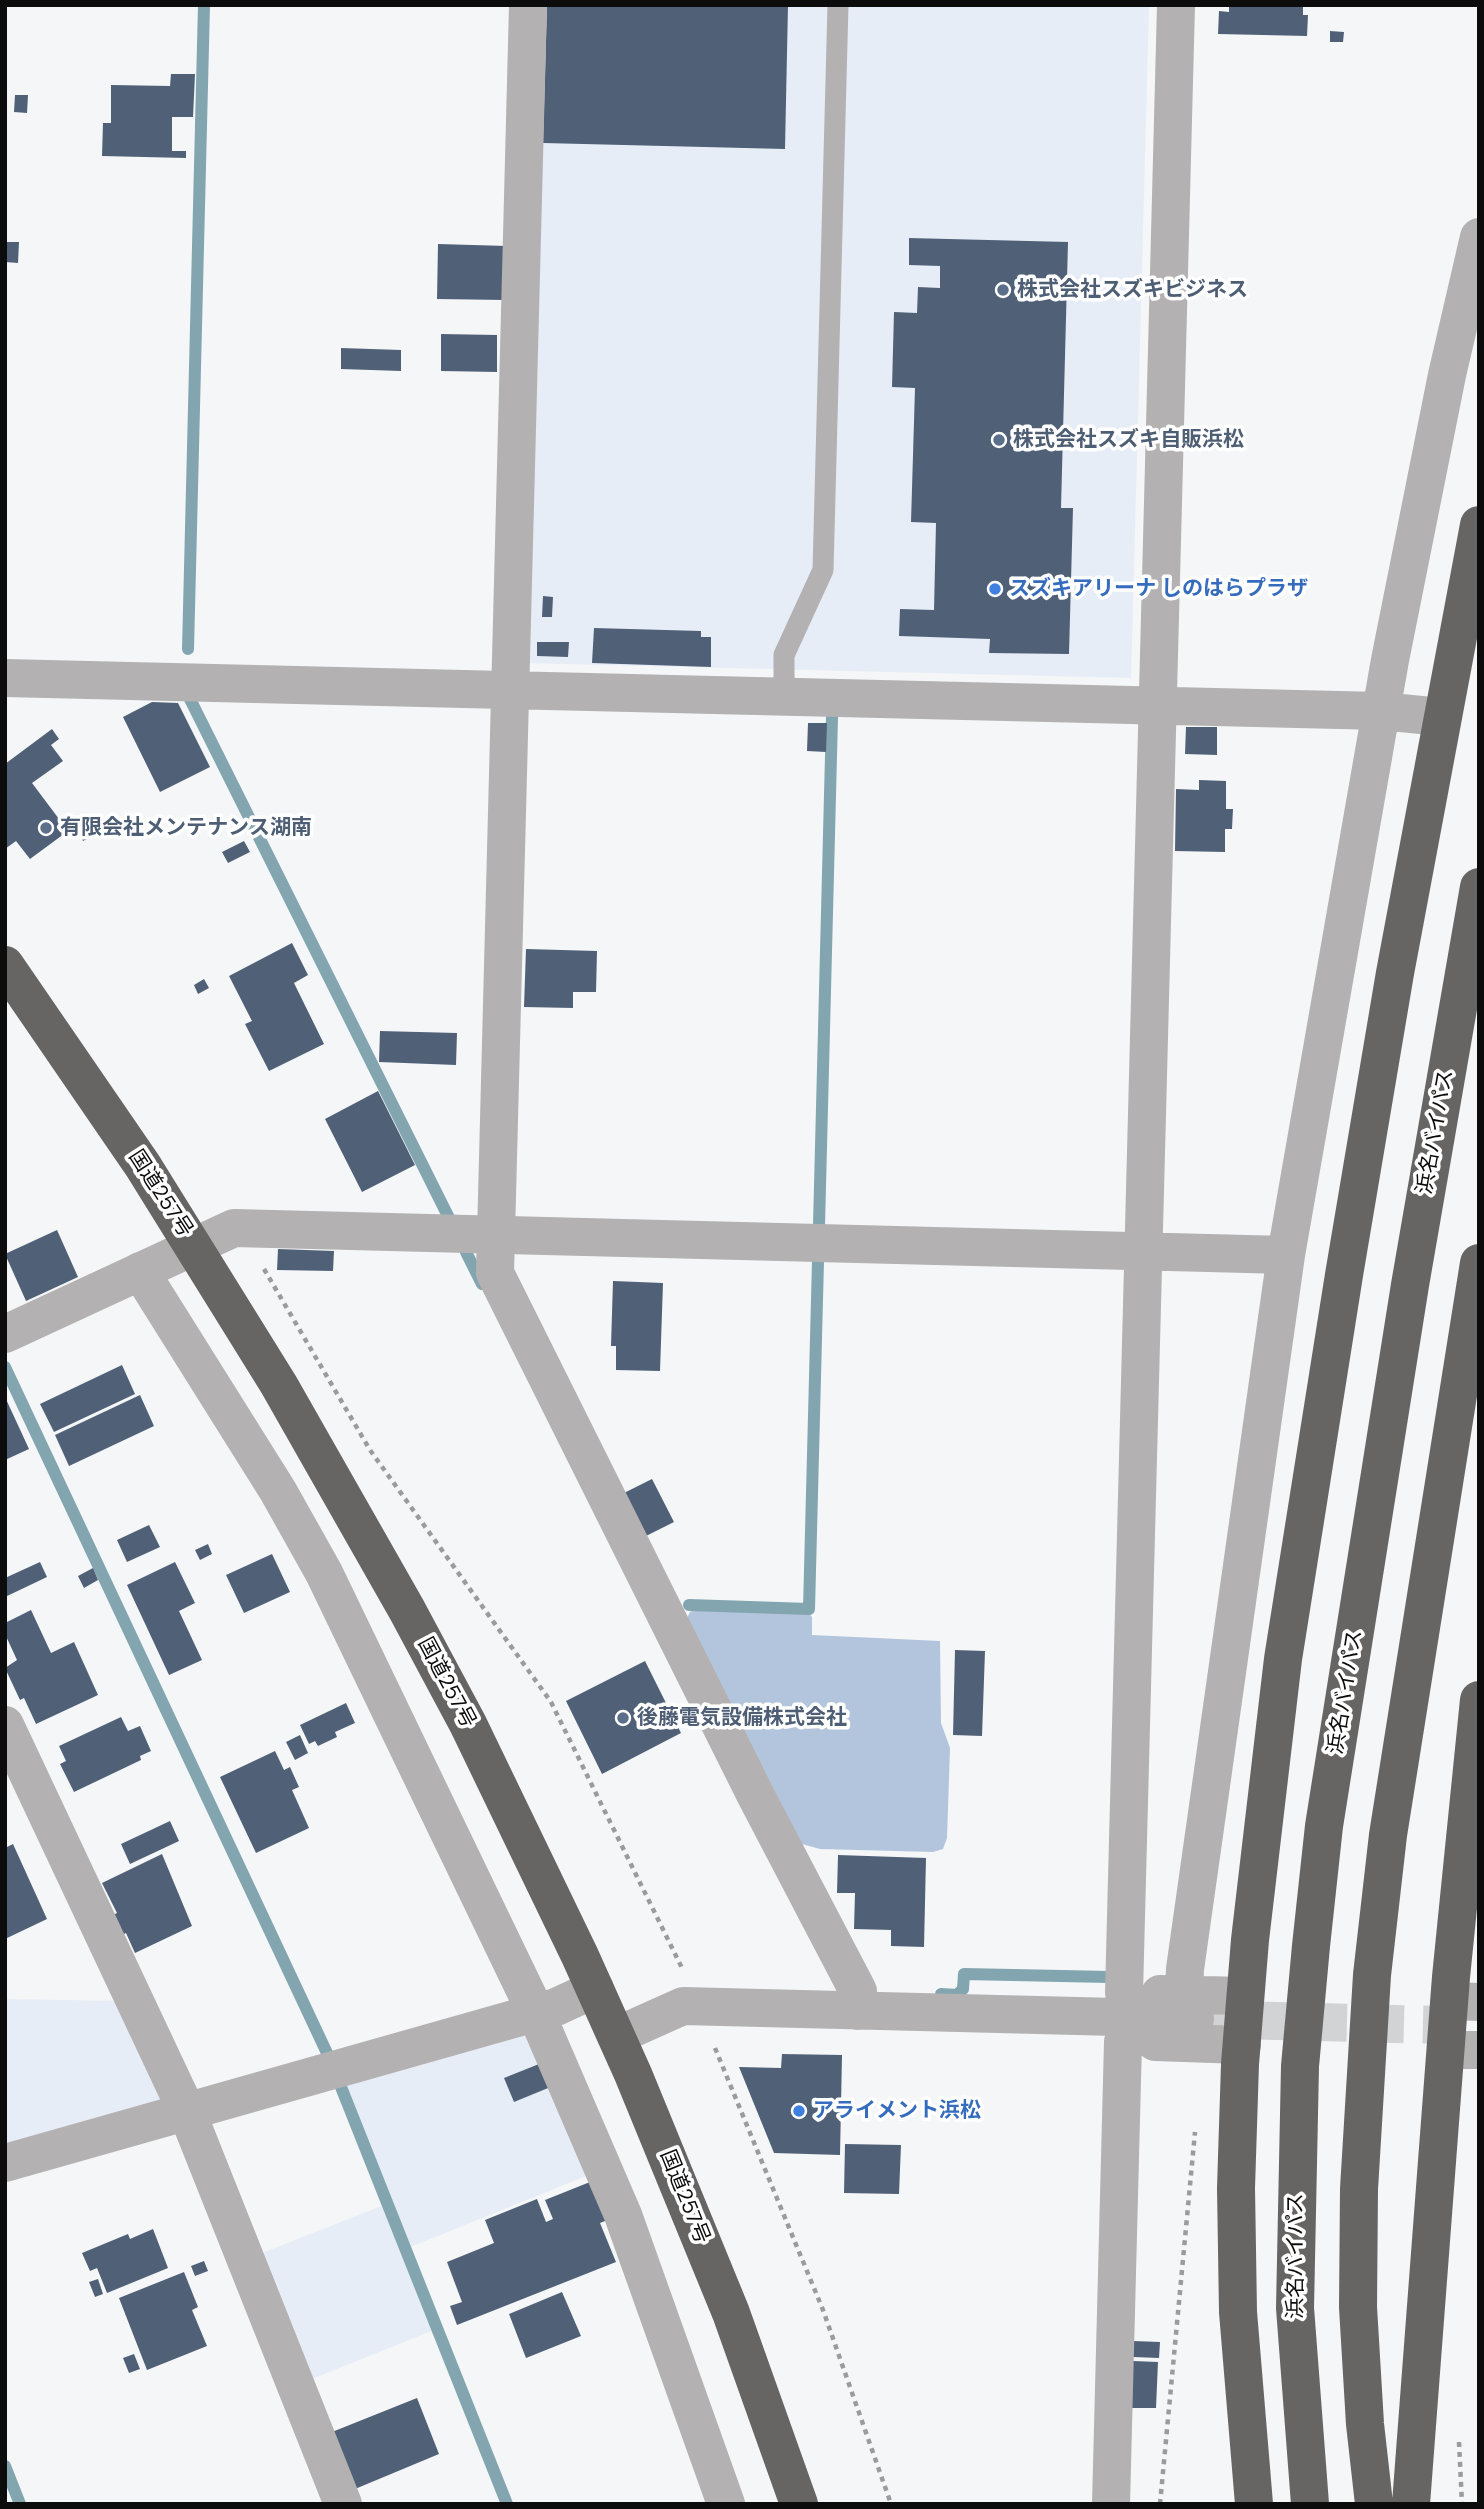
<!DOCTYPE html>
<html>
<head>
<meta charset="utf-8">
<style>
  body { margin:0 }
  #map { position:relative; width:1484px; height:2509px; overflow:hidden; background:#f4f6f8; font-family:"DM Sans",sans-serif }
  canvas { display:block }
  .frame { position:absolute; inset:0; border:7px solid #0c0c0d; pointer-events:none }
</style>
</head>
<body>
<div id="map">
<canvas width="1484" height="2509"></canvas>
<div class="frame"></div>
</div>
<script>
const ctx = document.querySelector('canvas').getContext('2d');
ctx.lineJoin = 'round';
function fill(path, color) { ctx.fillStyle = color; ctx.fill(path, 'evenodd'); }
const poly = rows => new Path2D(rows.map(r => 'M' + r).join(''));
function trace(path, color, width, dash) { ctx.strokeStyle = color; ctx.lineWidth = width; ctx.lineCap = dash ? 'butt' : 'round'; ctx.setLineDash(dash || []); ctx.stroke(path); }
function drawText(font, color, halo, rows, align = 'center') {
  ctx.font = font + ' "DM Sans","Noto Sans JP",sans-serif'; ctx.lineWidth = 7; ctx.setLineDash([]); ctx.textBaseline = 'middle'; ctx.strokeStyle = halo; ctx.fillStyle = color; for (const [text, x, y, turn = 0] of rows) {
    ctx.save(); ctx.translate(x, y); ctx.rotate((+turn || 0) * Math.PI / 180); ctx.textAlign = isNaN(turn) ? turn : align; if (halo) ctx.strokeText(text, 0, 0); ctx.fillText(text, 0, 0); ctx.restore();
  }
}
fill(poly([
  [543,5,1149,5,1131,678,526,663],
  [5,1999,121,2001,164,2093,159,2104,5,2148],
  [533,2030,596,2172,408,2248,343,2084],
  [384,2205,434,2330,307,2381,257,2255]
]), '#e7edf6');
fill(poly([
  [698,1609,807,1611,812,1617,812,1635,940,1641,941,1723,950,1748,947,1838,943,1849,933,1852,820,1849,802,1844,686,1620,690,1612]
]), '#b3c5dd');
trace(poly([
  [188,649,204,5],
  [189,697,449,1218],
  [819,1225,832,717],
  [466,1252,482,1284],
  [5,1367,327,2053],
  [689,1605,809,1609,818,1261],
  [941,1994,957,1995,963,1989,964,1974,1110,1977],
  [341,2087,507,2504],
  [5,2466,20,2504]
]), '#82a5b0', 12);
fill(poly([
  [547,5,788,5,785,149,543,143],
  [1229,5,1303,5,1303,15,1308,15,1307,36,1218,34,1219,11,1229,12],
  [1330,31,1344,32,1343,42,1330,42],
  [171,74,195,74,193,117,172,117,172,151,186,151,186,158,102,156,103,123,111,123,111,85,170,86],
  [15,95,28,95,27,113,14,112],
  [909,238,1068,242,1061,508,1073,508,1069,654,989,653,990,639,899,636,900,609,934,610,936,523,911,522,915,388,892,387,894,312,917,313,918,287,940,288,940,266,909,265],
  [5,242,19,242,18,263,5,262],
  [438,244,507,246,505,300,437,299],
  [441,334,497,335,497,372,441,371],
  [341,348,401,350,401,371,341,369],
  [543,596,553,597,552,617,542,617],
  [594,628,701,631,701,637,711,637,711,667,592,663],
  [537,642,569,642,568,657,537,656],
  [152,702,178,703,210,767,160,792,123,717],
  [808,723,827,723,826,752,807,751],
  [1186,727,1217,727,1217,755,1185,754],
  [52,729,59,739,51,745,63,761,32,783,68,831,30,859,16,841,5,849,5,764],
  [1199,780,1226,781,1226,809,1233,809,1232,829,1225,829,1225,852,1175,851,1176,789,1199,790],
  [98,818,104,830,83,841,77,828],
  [244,841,250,852,228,863,222,852],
  [292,943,308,975,294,983,324,1044,269,1071,245,1024,252,1021,229,976],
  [526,949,597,951,596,992,573,992,573,1008,524,1007],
  [204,979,209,988,198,994,194,985],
  [380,1031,457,1033,456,1065,379,1062],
  [378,1091,415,1165,362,1192,325,1119],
  [57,1230,78,1277,26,1301,5,1254],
  [278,1249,334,1251,333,1271,277,1270],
  [613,1281,663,1283,660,1371,616,1370,616,1346,611,1346],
  [122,1365,135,1394,54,1432,40,1404],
  [140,1395,154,1426,69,1466,55,1435],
  [5,1397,29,1449,5,1460],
  [652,1479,674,1522,646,1536,624,1493],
  [149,1525,160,1547,127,1562,117,1540],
  [208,1544,212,1554,200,1560,195,1550],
  [272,1554,290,1592,244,1613,226,1575],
  [40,1562,47,1577,5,1597,5,1578],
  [175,1562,195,1603,179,1611,202,1660,169,1675,127,1585],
  [93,1568,98,1580,84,1588,78,1576],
  [31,1610,51,1653,74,1642,98,1695,36,1724,24,1698,20,1700,5,1668,17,1660,5,1634,5,1623],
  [955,1650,985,1651,982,1736,953,1735],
  [645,1661,681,1733,602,1774,566,1701],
  [346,1703,355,1723,335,1732,337,1737,318,1746,315,1741,309,1744,300,1725],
  [121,1717,128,1731,140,1726,151,1751,140,1756,141,1760,74,1792,60,1764,66,1761,59,1746],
  [300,1735,308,1753,295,1760,286,1742],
  [275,1751,284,1770,290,1767,299,1787,292,1790,309,1828,256,1853,220,1777],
  [170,1821,179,1841,130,1864,121,1844],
  [13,1844,47,1919,5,1939,5,1848],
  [162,1854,192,1926,135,1953,126,1933,120,1936,111,1916,117,1913,102,1883],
  [838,1855,926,1858,924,1947,891,1946,891,1930,854,1929,855,1893,837,1893],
  [782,2054,842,2055,840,2155,774,2153,739,2067,781,2068],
  [544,2062,553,2086,514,2102,504,2078],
  [845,2144,901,2145,899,2194,844,2193],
  [595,2180,610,2219,600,2223,616,2262,457,2325,450,2306,462,2302,447,2262,494,2243,485,2220,537,2199,546,2222,553,2219,545,2200],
  [153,2229,168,2268,107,2293,97,2268,90,2271,82,2253,128,2234,130,2239],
  [204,2261,208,2271,195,2276,191,2266],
  [184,2272,198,2307,192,2310,207,2346,147,2370,119,2298],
  [98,2279,103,2294,95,2297,89,2282],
  [562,2292,581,2336,526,2358,509,2314],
  [1133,2341,1160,2342,1159,2358,1133,2357],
  [134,2354,140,2369,129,2373,123,2358],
  [1133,2361,1158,2362,1156,2408,1131,2408],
  [417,2398,439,2454,355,2489,332,2432]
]), '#506177');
trace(poly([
  [1195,2019,1479,2026]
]), '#d1d3d5', 38, [38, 19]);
trace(poly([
  [264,1269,370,1450,551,1702,682,1968],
  [715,2048,823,2310,891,2504],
  [1459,2442,1462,2504],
  [1160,2504,1195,2132]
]), '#9a9b9d', 4.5, [5, 5]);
trace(poly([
  [784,697,784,655,823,570,838,5]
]), '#b3b1b1', 21);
trace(poly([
  [528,5,495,1273,755,1794,858,1991,857,2011],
  [5,678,1381,711,1441,717],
  [140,1271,278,1491,324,1573,536,2013,623,2215,726,2504],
  [5,1334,234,1228,1286,1255],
  [5,1725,187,2112,343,2504],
  [1124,1993,1176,5],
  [1160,1994,1245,1996],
  [1184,1994,1185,1969,1286,1255,1390,660,1447,375,1479,237],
  [1450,2001,1479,2002],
  [616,2036,683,2006,1195,2019],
  [1155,2042,1242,2045],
  [1446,2050,1479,2050],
  [5,2163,556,2007,595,1989],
  [1111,2504,1123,2042]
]), '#b3b1b1', 38);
trace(poly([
  [5,965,143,1166,279,1385,407,1610,468,1724,580,1956,633,2074,731,2313,799,2504],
  [1254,2504,1238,2312,1236,2188,1240,2064,1250,1940,1283,1659,1344,1275,1395,973,1479,525],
  [1310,2504,1295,2308,1300,2066,1311,1946,1324,1826,1410,1285,1479,887],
  [1374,2504,1365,2424,1358,2307,1359,2189,1372,1975,1388,1835,1479,1263],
  [1411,2504,1451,1977,1479,1700]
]), '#676464', 38);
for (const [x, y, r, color] of [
  [1003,290,7,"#5c6f8a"],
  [999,440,7,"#5c6f8a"],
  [995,589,7,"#3f7fe0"],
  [46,828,7,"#5c6f8a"],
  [623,1718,7,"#5c6f8a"],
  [799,2111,7,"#3f7fe0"]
]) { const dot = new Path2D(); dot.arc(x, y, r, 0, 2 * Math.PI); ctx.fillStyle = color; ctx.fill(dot); trace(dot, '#fff', 2.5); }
drawText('bold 21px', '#4e5e75', '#fff', [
  ["株式会社スズキビジネス",1017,290],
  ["株式会社スズキ自販浜松",1013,440],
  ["有限会社メンテナンス湖南",60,828],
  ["後藤電気設備株式会社",637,1718]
], 'left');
drawText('bold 21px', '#366cbe', '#fff', [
  ["スズキアリーナ しのはらプラザ",1009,589],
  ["アライメント浜松",813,2111]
], 'left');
drawText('21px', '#0c0c0d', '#fff', [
  ["浜名バイパス",1436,1132,-80],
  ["国道257号",160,1194,57],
  ["国道257号",446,1683,62],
  ["浜名バイパス",1346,1692,-81],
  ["国道257号",684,2197,68],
  ["浜名バイパス",1296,2256,-90]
]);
</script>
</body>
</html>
